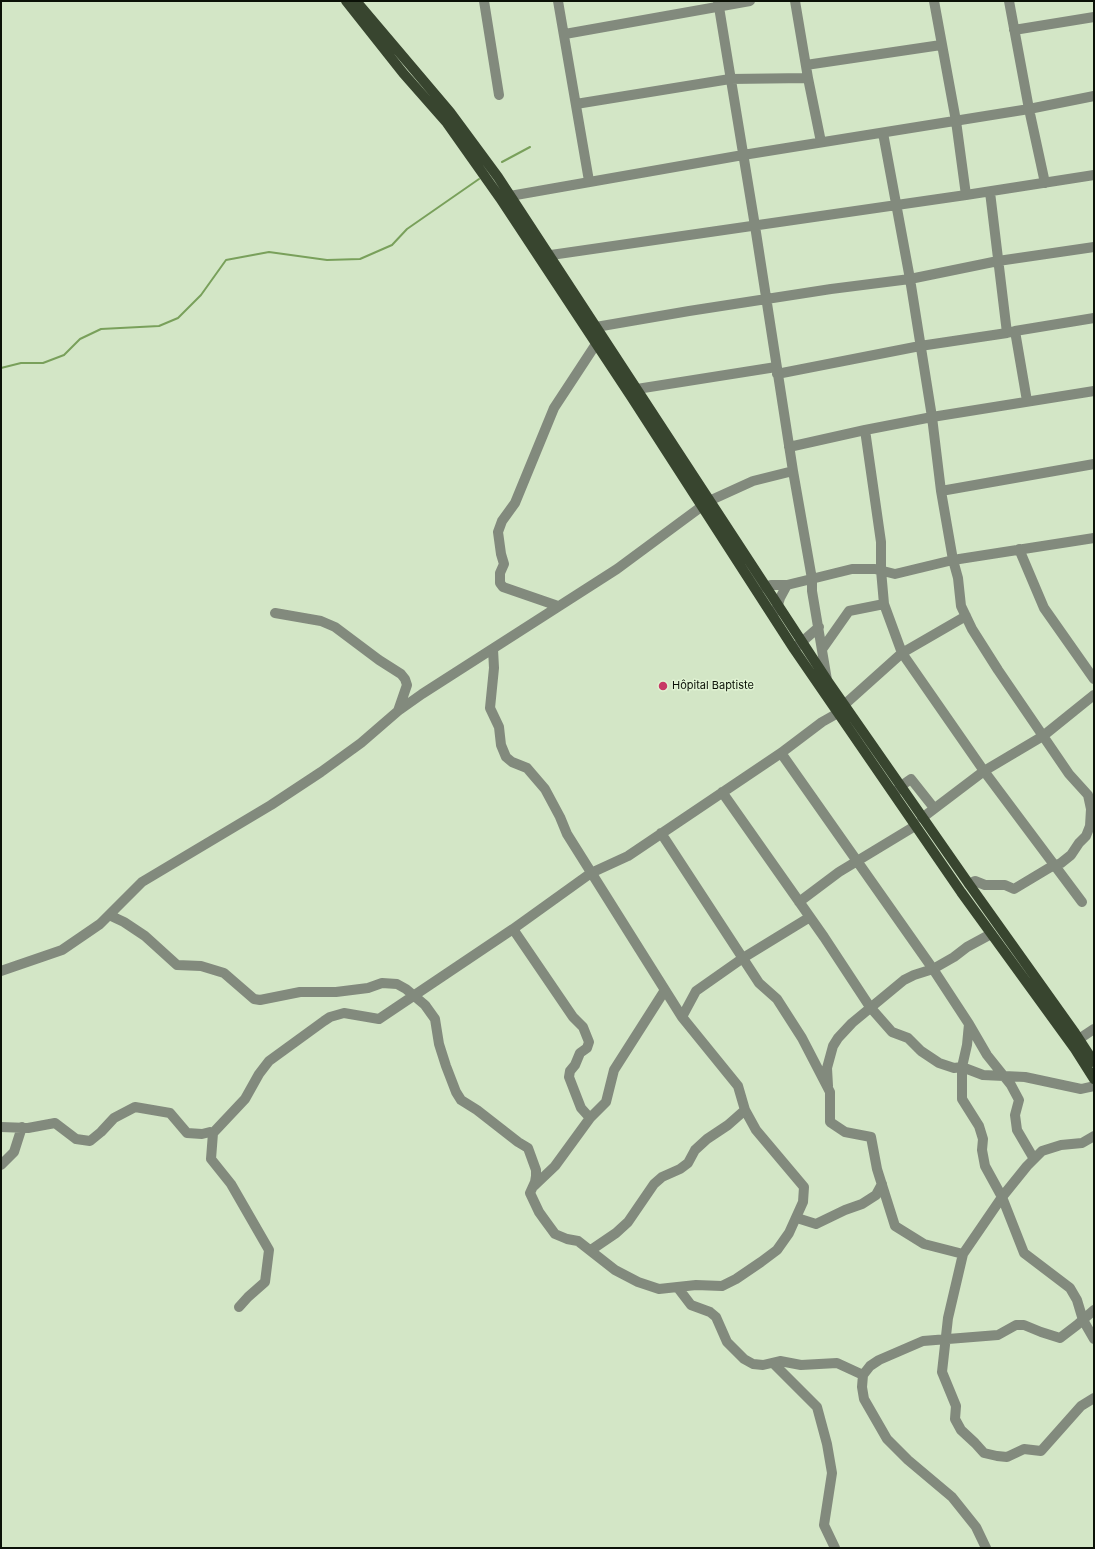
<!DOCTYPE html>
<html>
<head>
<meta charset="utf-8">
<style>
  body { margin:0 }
  #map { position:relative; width:1095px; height:1549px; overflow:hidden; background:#d3e6c6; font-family:Inter,sans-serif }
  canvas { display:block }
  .frame { position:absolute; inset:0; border:2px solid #0b1107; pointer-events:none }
</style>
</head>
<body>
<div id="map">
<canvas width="1095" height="1549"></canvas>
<div class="frame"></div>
</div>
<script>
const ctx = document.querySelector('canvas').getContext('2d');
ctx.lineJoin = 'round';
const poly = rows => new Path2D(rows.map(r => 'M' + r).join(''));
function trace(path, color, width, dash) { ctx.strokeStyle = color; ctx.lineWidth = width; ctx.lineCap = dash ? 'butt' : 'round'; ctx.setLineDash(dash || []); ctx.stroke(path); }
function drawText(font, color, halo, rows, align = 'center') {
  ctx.font = font + ' Inter,sans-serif'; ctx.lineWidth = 3; ctx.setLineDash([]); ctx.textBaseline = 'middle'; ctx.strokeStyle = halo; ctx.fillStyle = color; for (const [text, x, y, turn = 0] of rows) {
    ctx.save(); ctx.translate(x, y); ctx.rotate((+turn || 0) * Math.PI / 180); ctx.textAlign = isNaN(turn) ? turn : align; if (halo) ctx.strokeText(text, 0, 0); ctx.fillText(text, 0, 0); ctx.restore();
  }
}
trace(poly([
  [502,162,530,147],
  [1,368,21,363,43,363,64,355,80,339,101,329,159,326,178,318,201,295,226,260,269,252,327,260,360,259,392,245,407,229,479,179]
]), '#79a05b', 2);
trace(poly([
  [484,1,499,95],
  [558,1,589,181],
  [718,1,755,226,793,471,812,579,812,591,827,680],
  [795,1,808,78,821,142],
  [934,1,956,121,966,195],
  [1009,1,1029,109,1045,183],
  [1014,30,1094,17],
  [565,34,750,1],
  [806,65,941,45],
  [576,104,730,79,808,78],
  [883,133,910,279,932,417,941,491,953,560,958,578,961,606,972,629,998,670,1069,774,1088,795,1091,809,1090,826,1086,836,1079,843,1071,855,1061,863,1049,868,1014,889,1005,885,985,885,975,881,969,884],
  [990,192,1007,333],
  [510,196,743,155,1029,109,1094,96],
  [551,255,966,195,1094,175],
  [596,327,689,311,831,289,910,279,998,261,1094,247],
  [1015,331,1027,401],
  [777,374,920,346,1007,333,1015,331,1094,318],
  [637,389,776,367],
  [865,430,881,542,881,570,884,604,902,653,984,771,1082,902],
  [789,447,865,430,932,417,1094,391],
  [941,491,1094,464],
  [1019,549,1044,608,1094,679],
  [765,587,771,585,787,585,852,569,875,569,895,574,953,560,1094,538],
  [558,606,503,587,500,583,500,573,504,564,501,554,498,532,502,521,515,503,554,408,596,344],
  [776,611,780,598,787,585],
  [275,613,321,621,335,627,379,660,401,674,405,679,407,685,398,711],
  [796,647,819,627],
  [823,648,849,611,884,604],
  [781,753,933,969,969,1024,987,1055,1011,1085,1019,1100,1015,1115,1017,1130,1034,1159],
  [722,792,824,937,870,1007,892,1032,908,1038,921,1051,939,1063,954,1068,962,1067,983,1075,1025,1077,1081,1089,1094,1086],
  [895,793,901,786,911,779,934,808],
  [922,818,984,771,1043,736,1094,695],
  [661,833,759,983,777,999,802,1038,830,1092,830,1122,845,1132,871,1137,877,1169,895,1226,924,1244,963,1254],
  [799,902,839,872,915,826],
  [109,915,124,922,145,936,177,965,201,966,224,973,254,999,260,1000,300,992,336,992,368,988,382,983,397,984,406,989,425,1005,435,1019,439,1044,446,1066,456,1092,461,1100,477,1110,518,1142,528,1148,536,1170,536,1176,535,1182,530,1193,539,1212,544,1219,555,1234,567,1239,578,1241,615,1270,638,1282,659,1289,696,1285,722,1286,736,1279,761,1262,777,1250,789,1233,803,1202,804,1187,756,1130,745,1110,738,1086,682,1017,567,834,560,817,545,789,527,768,512,762,506,757,501,745,499,727,490,708,494,668,493,649],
  [513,929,573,1017,583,1027,589,1042,587,1048,580,1053,575,1065,570,1071,569,1077,581,1108,590,1118,555,1166,534,1186],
  [1,971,62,950,100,924,142,882,271,805,321,772,361,743,398,711,422,694,617,569,709,501,753,481,793,471],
  [682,1017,696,991,743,958,810,917],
  [969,1024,967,1045,962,1067,962,1099,979,1126,983,1139,982,1150,985,1166,1002,1197,1024,1253,1070,1288,1077,1300,1083,1320,1094,1339],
  [1079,1039,1094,1029],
  [828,1086,827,1068,833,1046,838,1038,852,1023,904,980,914,975,933,969,954,957,967,947,991,934],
  [590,1118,606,1102,614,1070,665,990],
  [1,1127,28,1128,55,1123,76,1139,90,1141,101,1132,114,1118,135,1107,170,1113,187,1133,202,1134,210,1132,213,1133,245,1099,259,1074,269,1061,324,1021,330,1017,344,1013,379,1019,513,929,591,873,628,856,781,753,822,722,838,713,844,705,902,653,966,616],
  [213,1133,211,1159,231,1184,269,1250,265,1282,248,1297,239,1307],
  [1094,1136,1082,1143,1061,1145,1042,1151,1027,1166,1002,1197,963,1254,948,1318,942,1372,956,1406,955,1419,961,1430,975,1443,984,1453,997,1456,1007,1457,1024,1449,1041,1451,1081,1406,1094,1398],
  [1,1165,14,1152,22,1127],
  [797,1218,816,1224,845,1210,862,1204,876,1195,882,1184],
  [591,1250,616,1233,628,1222,654,1184,662,1177,680,1169,688,1163,695,1150,707,1139,728,1125,745,1110],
  [678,1288,691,1305,710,1312,716,1317,727,1342,744,1359,753,1364,763,1365,780,1361,801,1365,837,1363,863,1375],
  [773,1363,817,1407,827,1444,832,1473,824,1525,835,1548],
  [986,1548,976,1527,952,1497,908,1460,887,1439,864,1399,862,1387,863,1375,870,1366,879,1360,923,1341,998,1335,1016,1325,1024,1325,1041,1332,1060,1338,1077,1325,1094,1310]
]), '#828a7d', 10);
trace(poly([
  [346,1,403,73,447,123,500,198,632,398,794,649,961,892,1075,1049,1094,1079],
  [356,1,450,112,498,177,827,680,969,884,1075,1033,1094,1062]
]), '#38452f', 10);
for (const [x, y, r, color] of [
  [663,686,5,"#c73965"]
]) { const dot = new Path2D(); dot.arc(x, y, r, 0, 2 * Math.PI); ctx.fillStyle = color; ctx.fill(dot); trace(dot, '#e0f3d3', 1.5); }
drawText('11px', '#0b1107', '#e0f3d3', [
  ["Hôpital Baptiste",672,686]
], 'left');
</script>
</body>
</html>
